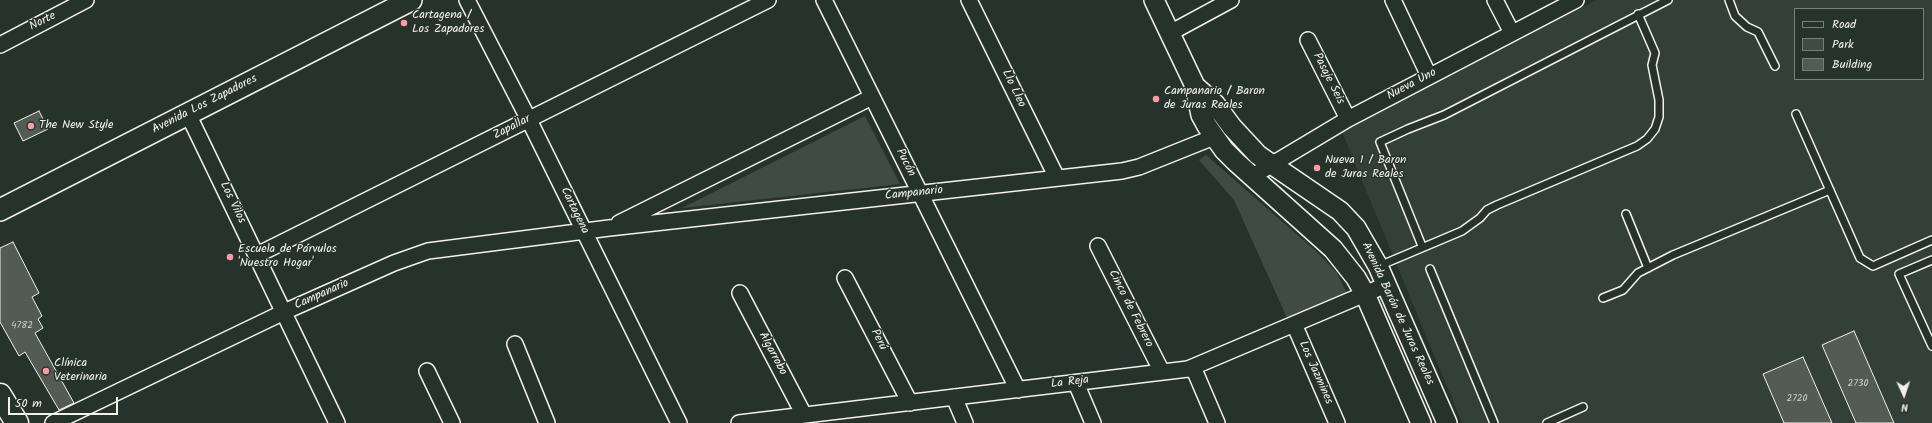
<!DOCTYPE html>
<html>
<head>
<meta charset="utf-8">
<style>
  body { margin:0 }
  #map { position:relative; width:1932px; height:423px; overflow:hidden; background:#26332d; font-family:Kalam,sans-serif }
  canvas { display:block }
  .legend { position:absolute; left:1794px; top:8px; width:130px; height:72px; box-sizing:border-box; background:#26332d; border:1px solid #787f78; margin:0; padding:5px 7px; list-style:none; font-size:12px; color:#f4f1e8 }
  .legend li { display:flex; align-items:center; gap:8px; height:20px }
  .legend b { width:20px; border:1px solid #787f78 }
  .north { position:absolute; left:1884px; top:375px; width:40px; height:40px; -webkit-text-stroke:3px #26332d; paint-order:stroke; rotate:177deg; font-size:11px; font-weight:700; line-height:16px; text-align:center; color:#f4f1e8 }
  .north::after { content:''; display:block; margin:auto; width:14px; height:18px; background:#f4f1e8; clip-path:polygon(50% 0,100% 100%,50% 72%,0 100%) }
  .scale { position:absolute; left:8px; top:397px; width:110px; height:18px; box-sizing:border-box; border:2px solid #f4f1e8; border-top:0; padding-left:5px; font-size:12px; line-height:14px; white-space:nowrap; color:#f4f1e8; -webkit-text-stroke:3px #26332d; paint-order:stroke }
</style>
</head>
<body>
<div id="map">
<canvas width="1932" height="423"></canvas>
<ul class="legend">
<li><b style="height:5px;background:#26332d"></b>Road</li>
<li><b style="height:11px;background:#414b45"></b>Park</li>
<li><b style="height:11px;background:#525c55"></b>Building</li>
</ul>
<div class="north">N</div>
<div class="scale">50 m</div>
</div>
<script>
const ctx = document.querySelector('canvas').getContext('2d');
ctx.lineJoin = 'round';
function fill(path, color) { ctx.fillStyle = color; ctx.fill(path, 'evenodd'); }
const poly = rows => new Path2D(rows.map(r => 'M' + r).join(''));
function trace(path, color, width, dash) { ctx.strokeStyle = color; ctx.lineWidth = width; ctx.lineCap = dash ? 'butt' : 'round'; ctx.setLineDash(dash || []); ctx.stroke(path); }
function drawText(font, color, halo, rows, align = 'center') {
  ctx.font = font + ' Kalam,sans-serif'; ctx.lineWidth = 3; ctx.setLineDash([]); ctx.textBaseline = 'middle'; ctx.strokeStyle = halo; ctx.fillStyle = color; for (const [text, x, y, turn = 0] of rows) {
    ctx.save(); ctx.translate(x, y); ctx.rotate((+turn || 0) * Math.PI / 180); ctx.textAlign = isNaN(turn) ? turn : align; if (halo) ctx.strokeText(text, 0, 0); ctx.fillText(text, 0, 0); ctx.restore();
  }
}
fill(poly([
  [1597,0,1932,0,1932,423,1462,423,1340,127],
  [1795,9,1923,9,1923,79,1795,79]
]), '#333f39');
fill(poly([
  [865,116,900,184,682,208],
  [1206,155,1317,252,1337,273,1348,296,1288,320,1234,200,1199,160]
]), '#414b45');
const building = poly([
  [39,111,48,129,23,141,14,123,39,111],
  [13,242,39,293,32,297,42,316,38,319,43,328,35,333,74,403,59,410,25,352,19,356,0,322,0,248,13,242],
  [1854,331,1894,423,1856,423,1822,345,1854,331],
  [1803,357,1832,423,1784,423,1763,374,1803,357]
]);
fill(building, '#525c55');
trace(building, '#f4f1e8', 1);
const service = poly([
  [1729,0,1735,16,1747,27,1758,32,1775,66],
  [1796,114,1860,258,1873,266,1932,240],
  [1626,214,1648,268],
  [1422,246,1380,142,1408,129,1444,115,1668,0],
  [1932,260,1899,274,1932,346],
  [1379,266,1462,231,1480,218,1487,210,1497,205,1637,146,1647,139,1655,129,1659,117,1659,100,1652,65,1655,53,1638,14],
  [1430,269,1494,423],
  [1603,298,1623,290,1638,273,1673,255,1830,190],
  [1547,423,1583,407]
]);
const minor = poly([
  [467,0,529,120,679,423],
  [824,0,1018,390],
  [969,0,1057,178],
  [1393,0,1429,76],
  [1495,0,1512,33],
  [1170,33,1231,0],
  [1308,40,1348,119],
  [0,45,86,0],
  [188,114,337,423],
  [1251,177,1348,119,1576,0],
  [619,223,872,97],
  [1098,246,1162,372],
  [257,255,768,0],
  [845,278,910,403],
  [740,293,804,415],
  [1294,324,1337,423],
  [515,344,547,423],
  [1193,367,1217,423],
  [427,371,452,423],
  [1076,383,1093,423],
  [954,397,965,423],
  [53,423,284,312,394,263,428,251,609,228,1122,171,1139,167,1214,137],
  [739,423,1188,369,1386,285]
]);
const tertiary = poly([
  [1154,0,1195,86,1201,115,1207,126,1224,150,1236,162,1333,249,1356,278,1365,294,1421,423],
  [1195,86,1215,104,1232,127,1258,155,1340,211,1356,228,1378,266,1447,423]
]);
const secondary = poly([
  [0,210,411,0]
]);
const primary = poly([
  [0,395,17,423]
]);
trace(service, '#f4f1e8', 10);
trace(minor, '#f4f1e8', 18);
trace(tertiary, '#f4f1e8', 22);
trace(secondary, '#f4f1e8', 24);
trace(primary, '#f4f1e8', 25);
trace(service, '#26332d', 7);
trace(minor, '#26332d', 15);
trace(tertiary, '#26332d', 19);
trace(secondary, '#26332d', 21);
trace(primary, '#26332d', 22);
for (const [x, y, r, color] of [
  [404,23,4,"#ff9aa2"],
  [1156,99,4,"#ff9aa2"],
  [31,126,4,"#ff9aa2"],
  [1317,168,4,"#ff9aa2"],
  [230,257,4,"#ff9aa2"],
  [46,371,4,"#ff9aa2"]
]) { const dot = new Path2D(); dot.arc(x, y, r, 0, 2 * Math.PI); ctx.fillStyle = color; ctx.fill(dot); trace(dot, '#26332d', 1.5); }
drawText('10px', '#ccccc3', null, [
  ["4782",22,326],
  ["2730",1858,384],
  ["2720",1797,399]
]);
drawText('12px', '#f4f1e8', '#26332d', [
  ["Cartagena /",412,16],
  ["Los Zapadores",412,30],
  ["Campanario / Baron",1164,92],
  ["de Juras Reales",1164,106],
  ["The New Style",39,126],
  ["Nueva 1 / Baron",1325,161],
  ["de Juras Reales",1325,175],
  ["Escuela de Párvulos",238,250],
  ["'Nuestro Hogar'",238,264],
  ["Clínica",54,364],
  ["Veterinaria",54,378]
], 'left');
drawText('12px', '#f4f1e8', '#26332d', [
  ["Norte",43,22,-27],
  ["Pasaje Seis",1328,79,63],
  ["Nueva Uno",1412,85,-28],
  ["Llo Lleo",1013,89,64],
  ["Avenida Los Zapadores",205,105,-27],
  ["Zapallar",512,128,-27],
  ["Pucón",905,163,63],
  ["Campanario",914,194,-6],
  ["Los Vilos",232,203,64],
  ["Cartagena",574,211,64],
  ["Campanario",322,295,-24],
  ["Cinco de Febrero",1130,309,63],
  ["Avenida Barón de Juras Reales",1397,314,65],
  ["Perú",878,340,63],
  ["Algarrobo",772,354,62],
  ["Los Jazmines",1315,373,66],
  ["La Reja",1070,383,-7]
]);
</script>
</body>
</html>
